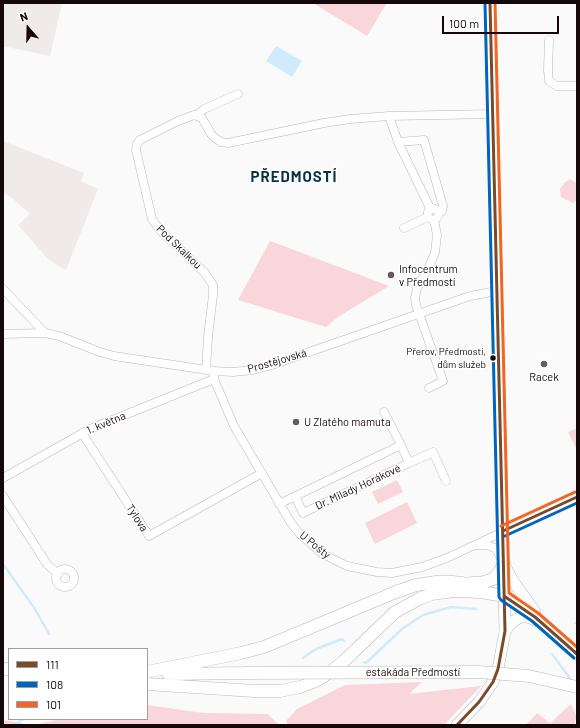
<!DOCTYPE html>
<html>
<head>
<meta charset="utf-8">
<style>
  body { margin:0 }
  #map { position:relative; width:580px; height:728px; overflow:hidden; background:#fafafa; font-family:Barlow,sans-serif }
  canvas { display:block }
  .frame { position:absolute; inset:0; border:4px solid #15070a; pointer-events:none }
  .legend { position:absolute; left:8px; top:648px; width:140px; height:72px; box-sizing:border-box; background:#fff; border:1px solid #a19c9d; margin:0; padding:5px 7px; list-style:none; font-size:12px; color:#15070a }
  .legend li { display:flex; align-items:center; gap:8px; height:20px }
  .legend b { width:20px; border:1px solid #a19c9d }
  .north { position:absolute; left:8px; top:8px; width:40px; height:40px; -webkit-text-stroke:3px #fff; paint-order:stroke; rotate:340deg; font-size:11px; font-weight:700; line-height:16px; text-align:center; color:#15070a }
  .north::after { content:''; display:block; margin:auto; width:14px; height:18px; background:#15070a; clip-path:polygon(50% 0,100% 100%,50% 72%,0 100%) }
  .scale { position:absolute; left:442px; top:16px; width:117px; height:18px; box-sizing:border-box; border:2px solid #15070a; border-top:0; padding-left:5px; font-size:12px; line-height:14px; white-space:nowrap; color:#15070a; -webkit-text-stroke:3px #fff; paint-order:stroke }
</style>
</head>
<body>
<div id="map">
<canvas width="580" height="728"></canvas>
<div class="frame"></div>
<ul class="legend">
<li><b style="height:5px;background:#7a4b2a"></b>111</li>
<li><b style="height:5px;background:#0065bd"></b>108</li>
<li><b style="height:5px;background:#f26522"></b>101</li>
</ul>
<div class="north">N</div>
<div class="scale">100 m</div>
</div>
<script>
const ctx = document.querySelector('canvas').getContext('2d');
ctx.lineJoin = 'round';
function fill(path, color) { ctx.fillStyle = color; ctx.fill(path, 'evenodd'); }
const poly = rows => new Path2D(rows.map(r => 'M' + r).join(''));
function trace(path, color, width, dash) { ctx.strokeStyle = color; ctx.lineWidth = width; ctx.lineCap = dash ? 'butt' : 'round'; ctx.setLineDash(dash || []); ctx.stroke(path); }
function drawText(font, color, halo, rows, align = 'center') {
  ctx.font = font + ' Barlow,sans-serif'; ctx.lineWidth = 3; ctx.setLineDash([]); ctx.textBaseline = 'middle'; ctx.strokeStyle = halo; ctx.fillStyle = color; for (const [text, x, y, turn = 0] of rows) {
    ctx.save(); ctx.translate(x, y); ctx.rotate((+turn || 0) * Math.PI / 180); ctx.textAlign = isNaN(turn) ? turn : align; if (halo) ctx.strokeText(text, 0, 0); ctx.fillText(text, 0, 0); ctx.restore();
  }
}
fill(poly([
  [3,3,62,3,50,56,3,46],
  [3,141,84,173,81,181,98,189,66,270,49,260,18,225,30,214,11,197,3,193]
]), '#f0eaea');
fill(poly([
  [313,3,387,3,367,36],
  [570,179,577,183,577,200,573,203,561,197,560,189,564,183],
  [270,241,281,245,389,286,338,317,326,327,238,300],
  [577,428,577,450,568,432],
  [397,480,403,492,378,504,372,492],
  [407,502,417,523,375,544,365,523],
  [422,682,409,694,481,686,444,725,288,725,286,721,297,709,345,685],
  [571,704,577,717,574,725,526,725,537,713,550,723],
  [147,705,203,713,268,714,279,725,35,725,59,719,147,719],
  [3,720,22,723,25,725,3,725]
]), '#f8d6db');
fill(poly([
  [276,46,302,61,292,77,266,61]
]), '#d1ebfc');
trace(poly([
  [3,564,35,609,49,634],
  [575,623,577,624],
  [552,654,572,681],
  [303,658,316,649,342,639,344,641],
  [364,662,366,663,367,662,402,629,423,615,451,607,476,609],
  [15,725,23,719]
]), '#d1ebfc', 2.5);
const street = poly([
  [549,40,548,70,549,81,557,86,577,86],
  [197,115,204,109,238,94],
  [389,116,398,142,431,210],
  [398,142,424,140,443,206,442,211,438,213],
  '427.5 214a5.5 5.5 0 1 1 11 0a5.5 5.5 0 1 1-11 0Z',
  [404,228,428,217],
  [3,289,45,333],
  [3,334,45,333,59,336,100,352,114,356,214,371,233,372,253,370,272,365,470,296,497,291],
  [206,370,208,337,213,295,213,285,205,273,159,229,152,219,136,150,137,144,140,140,178,121,194,115,202,118,211,134,215,138,221,142,228,143,324,123,350,119,389,116,493,114],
  [214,371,214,379,234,426,291,523,300,534,323,554,347,566,377,572,392,573,422,567,447,558,577,497],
  [429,388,443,381,416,305,415,298,417,288,427,271,435,253,437,235,434,220],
  [384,412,401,445],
  [82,433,149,536,262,473],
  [3,478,90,429,214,379],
  [3,496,47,564,58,574],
  [295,496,303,513,409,463],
  [279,504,401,445,409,463,433,452,446,481],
  [476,545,487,545,495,548,503,561],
  '56 578a9 9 0 1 1 18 0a9 9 0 1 1-18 0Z'
]);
const secondary = poly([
  [505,566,513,581,535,612],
  [504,596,535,617,577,654],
  [505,631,512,622,521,617,528,617,537,621],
  [457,725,479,702,493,682,498,669,505,631,490,3]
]);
const primary = poly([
  [471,583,481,583,493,579,500,571,504,563],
  [3,669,9,669],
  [147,672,241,653,264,647,396,592,416,585,436,582,453,582,478,585],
  [168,674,247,673],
  [147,684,254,691,280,691,300,687,316,681,329,673,344,661,395,612,421,598,432,594,454,591,481,592,504,596]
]);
trace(street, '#bdb6b7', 9);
trace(secondary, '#bdb6b7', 12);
trace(primary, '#bdb6b7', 13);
trace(street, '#fefefe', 8);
trace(secondary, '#fefefe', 11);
trace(primary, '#fefefe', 12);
const primaryBridge = poly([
  [247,673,479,672,529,676,577,687]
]);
trace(primaryBridge, '#bdb6b7', 13, []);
trace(primaryBridge, '#fefefe', 12);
trace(poly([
  [503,531,577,497],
  [504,596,535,617,577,654],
  [457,725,479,702,493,682,498,669,505,631,490,3]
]), '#7a4b2a', 3);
trace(poly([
  [485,3,499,597,501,600,532,621,574,658],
  [505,536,577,503]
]), '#0065bd', 3);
trace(poly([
  [495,3,509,593,538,613,577,647],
  [501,526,575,492]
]), '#f26522', 3);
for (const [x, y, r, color] of [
  [391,275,4,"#655c5e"],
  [493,358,3.5,"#15070a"],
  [544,364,4,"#655c5e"],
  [296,422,4,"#655c5e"]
]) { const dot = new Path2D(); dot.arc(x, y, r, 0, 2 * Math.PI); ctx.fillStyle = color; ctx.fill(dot); trace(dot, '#fff', 1.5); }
drawText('10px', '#15070a', '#fff', [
  ["Přerov, Předmostí,",486,352],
  ["dům služeb",486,365]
], 'right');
drawText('11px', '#15070a', '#fff', [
  ["Pod Skalkou",179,247,44],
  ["Prostějovská",277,361,-16],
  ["1. května",106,423,-23],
  ["Dr. Milady Horákové",358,487,-25],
  ["Tylova",137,518,57],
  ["U Pošty",315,545,39],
  ["estakáda Předmostí",413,672]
]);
drawText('11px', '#15070a', '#fff', [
  ["Infocentrum",399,269],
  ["v Předmostí",399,282],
  ["Racek",544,377,"center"],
  ["U Zlatého mamuta",304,422]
], 'left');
ctx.letterSpacing = '1px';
drawText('bold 15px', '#073147', '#fff', [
  ["PŘEDMOSTÍ",294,177]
]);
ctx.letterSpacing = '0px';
</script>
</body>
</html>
